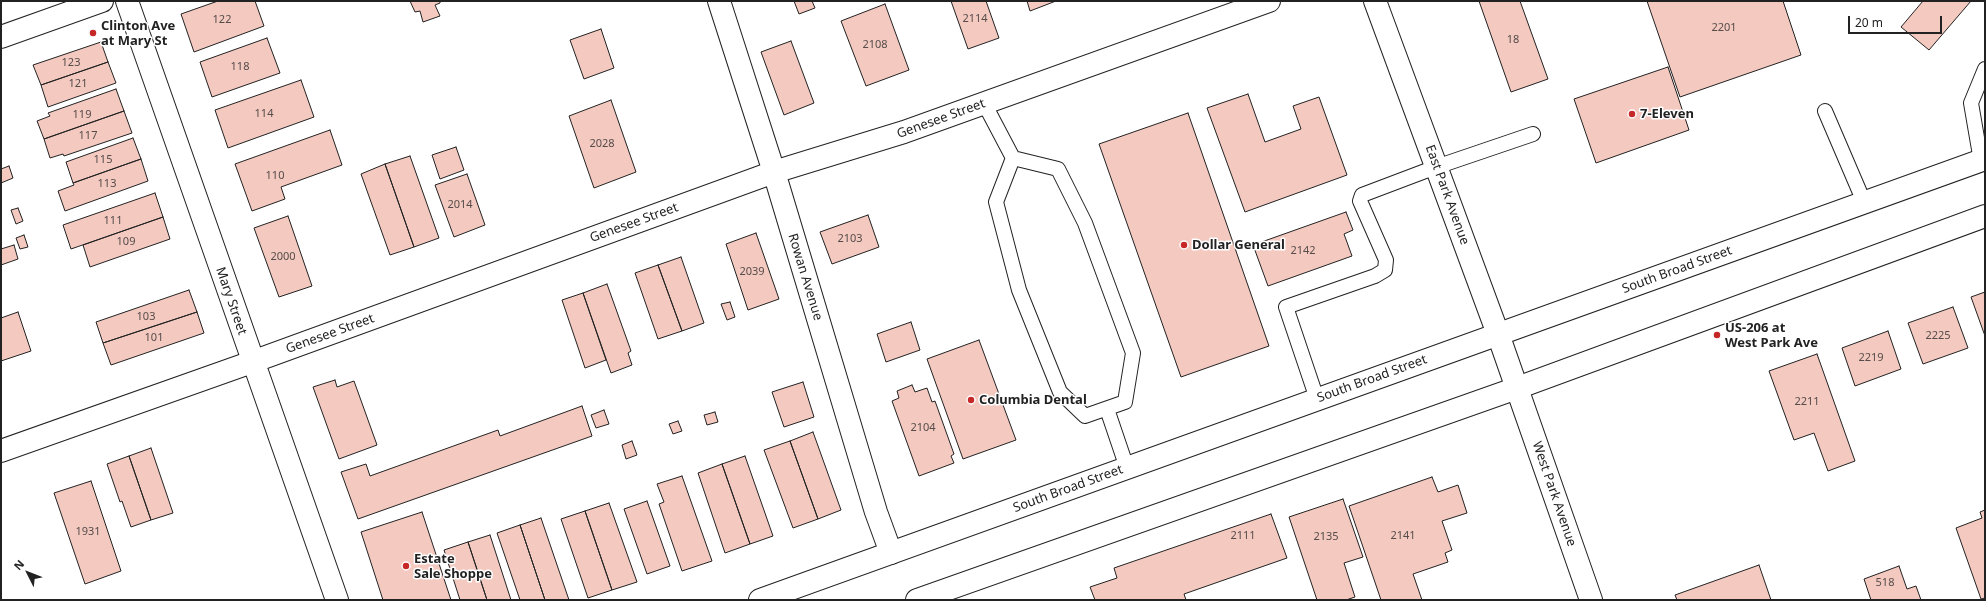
<!DOCTYPE html>
<html>
<head>
<meta charset="utf-8">
<style>
  body { margin:0 }
  #map { position:relative; width:1986px; height:601px; overflow:hidden; background:#fff; font-family:"Noto Sans",sans-serif }
  canvas { display:block }
  .frame { position:absolute; inset:0; border:2px solid #222; pointer-events:none }
  .north { position:absolute; left:8px; top:553px; width:40px; height:40px; -webkit-text-stroke:3px #fff; paint-order:stroke; rotate:312deg; font-size:11px; font-weight:700; line-height:16px; text-align:center; color:#222 }
  .north::after { content:''; display:block; margin:auto; width:14px; height:18px; background:#222; clip-path:polygon(50% 0,100% 100%,50% 72%,0 100%) }
  .scale { position:absolute; left:1848px; top:16px; width:94px; height:18px; box-sizing:border-box; border:2px solid #222; border-top:0; padding-left:5px; font-size:12px; line-height:14px; white-space:nowrap; color:#222; -webkit-text-stroke:3px #fff; paint-order:stroke }
</style>
</head>
<body>
<div id="map">
<canvas width="1986" height="601"></canvas>
<div class="frame"></div>
<div class="north">N</div>
<div class="scale">20 m</div>
</div>
<script>
const ctx = document.querySelector('canvas').getContext('2d');
ctx.lineJoin = 'round';
function fill(path, color) { ctx.fillStyle = color; ctx.fill(path, 'evenodd'); }
const poly = rows => new Path2D(rows.map(r => 'M' + r).join(''));
function trace(path, color, width, dash) { ctx.strokeStyle = color; ctx.lineWidth = width; ctx.lineCap = dash ? 'butt' : 'round'; ctx.setLineDash(dash || []); ctx.stroke(path); }
function drawText(font, color, halo, rows, align = 'center') {
  ctx.font = font + ' "Noto Sans",sans-serif'; ctx.lineWidth = 3; ctx.setLineDash([]); ctx.textBaseline = 'middle'; ctx.strokeStyle = halo; ctx.fillStyle = color; for (const [text, x, y, turn = 0] of rows) {
    ctx.save(); ctx.translate(x, y); ctx.rotate((+turn || 0) * Math.PI / 180); ctx.textAlign = isNaN(turn) ? turn : align; if (halo) ctx.strokeText(text, 0, 0); ctx.fillText(text, 0, 0); ctx.restore();
  }
}
const building = poly([
  [218,1,255,1,264,26,194,52,181,14,218,1],
  [410,1,440,1,440,3,435,5,440,16,423,22,420,11,415,12,410,1],
  [794,1,812,1,815,8,799,14,794,1],
  [951,1,986,1,999,38,968,49,951,1],
  [1027,1,1056,1,1030,11,1027,1],
  [1479,1,1520,1,1548,79,1511,92,1479,1],
  [1647,1,1783,1,1801,55,1680,97,1647,1],
  [1923,1,1971,1,1929,50,1901,27,1923,1],
  [885,4,909,70,866,86,841,21,885,4],
  [601,29,614,68,584,79,570,40,601,29],
  [267,38,280,73,212,97,200,62,267,38],
  [791,41,814,103,784,115,761,52,791,41],
  [101,42,108,62,41,85,33,65,101,42],
  [108,62,116,83,48,107,41,85,108,62],
  [1668,67,1689,130,1596,163,1574,99,1668,67],
  [301,80,314,117,228,148,215,110,301,80],
  [116,89,124,111,44,139,37,121,50,116,48,113,116,89],
  [1248,94,1265,142,1301,129,1293,106,1319,97,1347,175,1245,212,1207,108,1248,94],
  [611,100,636,172,594,188,569,116,611,100],
  [124,111,132,133,64,156,63,154,50,158,44,139,124,111],
  [1188,113,1269,346,1181,377,1099,144,1188,113],
  [330,130,342,165,281,187,285,199,252,211,235,164,330,130],
  [133,138,141,159,73,183,66,162,133,138],
  [456,147,464,170,440,179,432,155,456,147],
  [410,156,439,238,414,247,385,164,410,156],
  [141,159,148,181,65,211,58,191,74,185,73,183,141,159],
  [385,164,414,247,390,255,361,174,385,164],
  [9,166,13,178,1,183,1,169,9,166],
  [467,174,485,225,454,237,435,185,467,174],
  [155,193,163,217,71,249,63,225,155,193],
  [18,208,23,221,16,224,11,210,18,208],
  [1346,212,1353,230,1344,234,1352,256,1268,286,1253,245,1346,212],
  [868,215,879,247,832,264,820,232,868,215],
  [288,216,312,286,279,297,254,228,288,216],
  [163,217,170,239,90,267,83,245,163,217],
  [756,233,779,299,748,310,726,244,756,233],
  [24,235,28,247,20,249,16,238,24,235],
  [14,245,18,259,1,265,1,249,14,245],
  [681,257,704,323,682,331,658,265,681,257],
  [658,265,682,331,658,339,635,273,658,265],
  [607,284,631,351,628,353,632,365,611,373,583,293,607,284],
  [189,290,197,312,103,343,96,322,189,290],
  [1985,292,1985,336,1971,297,1985,292],
  [583,293,606,360,585,368,562,300,583,293],
  [730,302,735,317,727,320,721,304,730,302],
  [1953,307,1968,348,1923,364,1908,323,1953,307],
  [18,312,31,351,1,361,1,318,18,312],
  [197,312,204,333,111,365,103,343,197,312],
  [911,322,920,350,886,362,877,334,911,322],
  [1888,331,1901,369,1855,386,1842,348,1888,331],
  [979,340,1016,440,963,459,927,359,979,340],
  [1817,354,1855,461,1828,471,1814,433,1794,440,1769,371,1817,354],
  [335,380,337,387,354,381,377,445,339,459,313,387,335,380],
  [803,382,814,417,784,427,772,392,803,382],
  [912,385,915,392,927,388,932,402,935,401,954,454,951,456,954,463,919,476,892,401,899,398,897,391,912,385],
  [582,406,592,436,358,519,341,472,366,464,370,476,498,430,500,436,582,406],
  [604,410,609,424,596,428,591,415,604,410],
  [715,412,718,422,707,425,704,415,715,412],
  [678,421,682,431,673,434,669,424,678,421],
  [813,432,841,510,818,519,790,441,813,432],
  [632,441,637,455,626,459,622,445,632,441],
  [790,441,818,519,793,528,764,450,790,441],
  [151,448,173,513,151,520,129,456,151,448],
  [129,456,151,520,131,527,122,501,120,502,107,464,129,456],
  [745,456,773,536,750,544,722,464,745,456],
  [722,464,750,544,725,553,698,473,722,464],
  [682,476,712,561,682,571,659,504,664,502,657,484,682,476],
  [1432,477,1438,492,1458,485,1467,513,1442,521,1452,550,1445,553,1448,562,1413,574,1422,600,1381,600,1349,506,1432,477],
  [91,481,121,571,85,584,54,493,91,481],
  [1343,499,1363,557,1344,563,1355,597,1346,600,1317,600,1289,517,1343,499],
  [647,501,670,566,647,574,624,509,647,501],
  [609,503,637,582,612,590,585,511,609,503],
  [1985,510,1985,598,1981,599,1956,528,1982,518,1980,512,1985,510],
  [585,511,612,590,588,598,561,519,585,511],
  [422,512,451,600,383,600,361,532,422,512],
  [1271,514,1287,558,1184,594,1186,600,1095,600,1090,587,1117,578,1114,568,1271,514],
  [541,518,569,600,545,600,520,525,541,518],
  [520,525,545,600,520,600,497,533,520,525],
  [490,535,511,600,487,600,468,542,490,535],
  [468,542,487,600,460,600,444,550,468,542],
  [1759,565,1771,600,1677,600,1675,595,1759,565],
  [1899,566,1907,589,1916,586,1921,600,1871,600,1864,579,1899,566]
]);
fill(building, '#f3c9c0');
trace(building, '#222', 1);
const service = poly([
  [984,103,1013,158,996,202,1019,290,1060,392,1085,416,1125,402,1133,353,1085,223,1058,169,1013,158],
  [1825,111,1864,202],
  [1981,161,1971,103,1985,69],
  [1317,399,1286,307,1375,276,1385,270,1386,260,1360,201,1362,195,1436,167,1533,134],
  [1107,409,1127,468]
]);
const minor = poly([
  [127,1,337,600],
  [719,1,774,172,876,512,891,553],
  [1,37,102,1],
  [1,451,252,362,774,172,904,132,1269,1]
]);
const tertiary = poly([
  [1375,1,1498,334,1591,600]
]);
const primary = poly([
  [760,600,1985,159],
  [917,600,1517,388,1985,216]
]);
trace(service, '#222', 16);
trace(minor, '#222', 24);
trace(tertiary, '#222', 24);
trace(primary, '#222', 24);
trace(service, '#fff', 14);
trace(minor, '#fff', 22);
trace(tertiary, '#fff', 22);
trace(primary, '#fff', 22);
for (const [x, y, r, color] of [
  [93,33,4,"#c62828"],
  [1632,114,4,"#c62828"],
  [1184,245,4,"#c62828"],
  [1717,335,4,"#c62828"],
  [971,400,4,"#c62828"],
  [406,566,4,"#c62828"]
]) { const dot = new Path2D(); dot.arc(x, y, r, 0, 2 * Math.PI); ctx.fillStyle = color; ctx.fill(dot); trace(dot, '#fff', 1.5); }
drawText('11px', '#564c4a', null, [
  ["2114",975,19],
  ["122",222,20],
  ["2201",1724,28],
  ["18",1513,40],
  ["2108",875,45],
  ["123",71,63],
  ["118",240,67],
  ["121",78,84],
  ["114",264,114],
  ["119",82,115],
  ["117",88,136],
  ["2028",602,144],
  ["115",103,160],
  ["110",275,176],
  ["113",107,184],
  ["2014",460,205],
  ["111",113,221],
  ["2103",850,239],
  ["109",126,242],
  ["2142",1303,251],
  ["2000",283,257],
  ["2039",752,272],
  ["103",146,317],
  ["2225",1938,336],
  ["101",154,338],
  ["2219",1871,358],
  ["2211",1807,402],
  ["2104",923,428],
  ["1931",88,532],
  ["2111",1243,536],
  ["2141",1403,536],
  ["2135",1326,537],
  ["518",1885,583]
]);
drawText('bold 13px', '#222', '#fff', [
  ["Clinton Ave",101,26],
  ["at Mary St",101,41],
  ["7-Eleven",1640,114],
  ["Dollar General",1192,245],
  ["US-206 at",1725,328],
  ["West Park Ave",1725,343],
  ["Columbia Dental",979,400],
  ["Estate",414,559],
  ["Sale Shoppe",414,574]
], 'left');
drawText('13px', '#222', '#fff', [
  ["Genesee Street",941,119,-20],
  ["East Park Avenue",1447,195,70],
  ["Genesee Street",634,223,-20],
  ["South Broad Street",1677,270,-20],
  ["Rowan Avenue",805,277,73],
  ["Mary Street",231,301,71],
  ["Genesee Street",330,334,-20],
  ["South Broad Street",1372,379,-20],
  ["South Broad Street",1068,489,-20],
  ["West Park Avenue",1554,494,71]
]);
</script>
</body>
</html>
